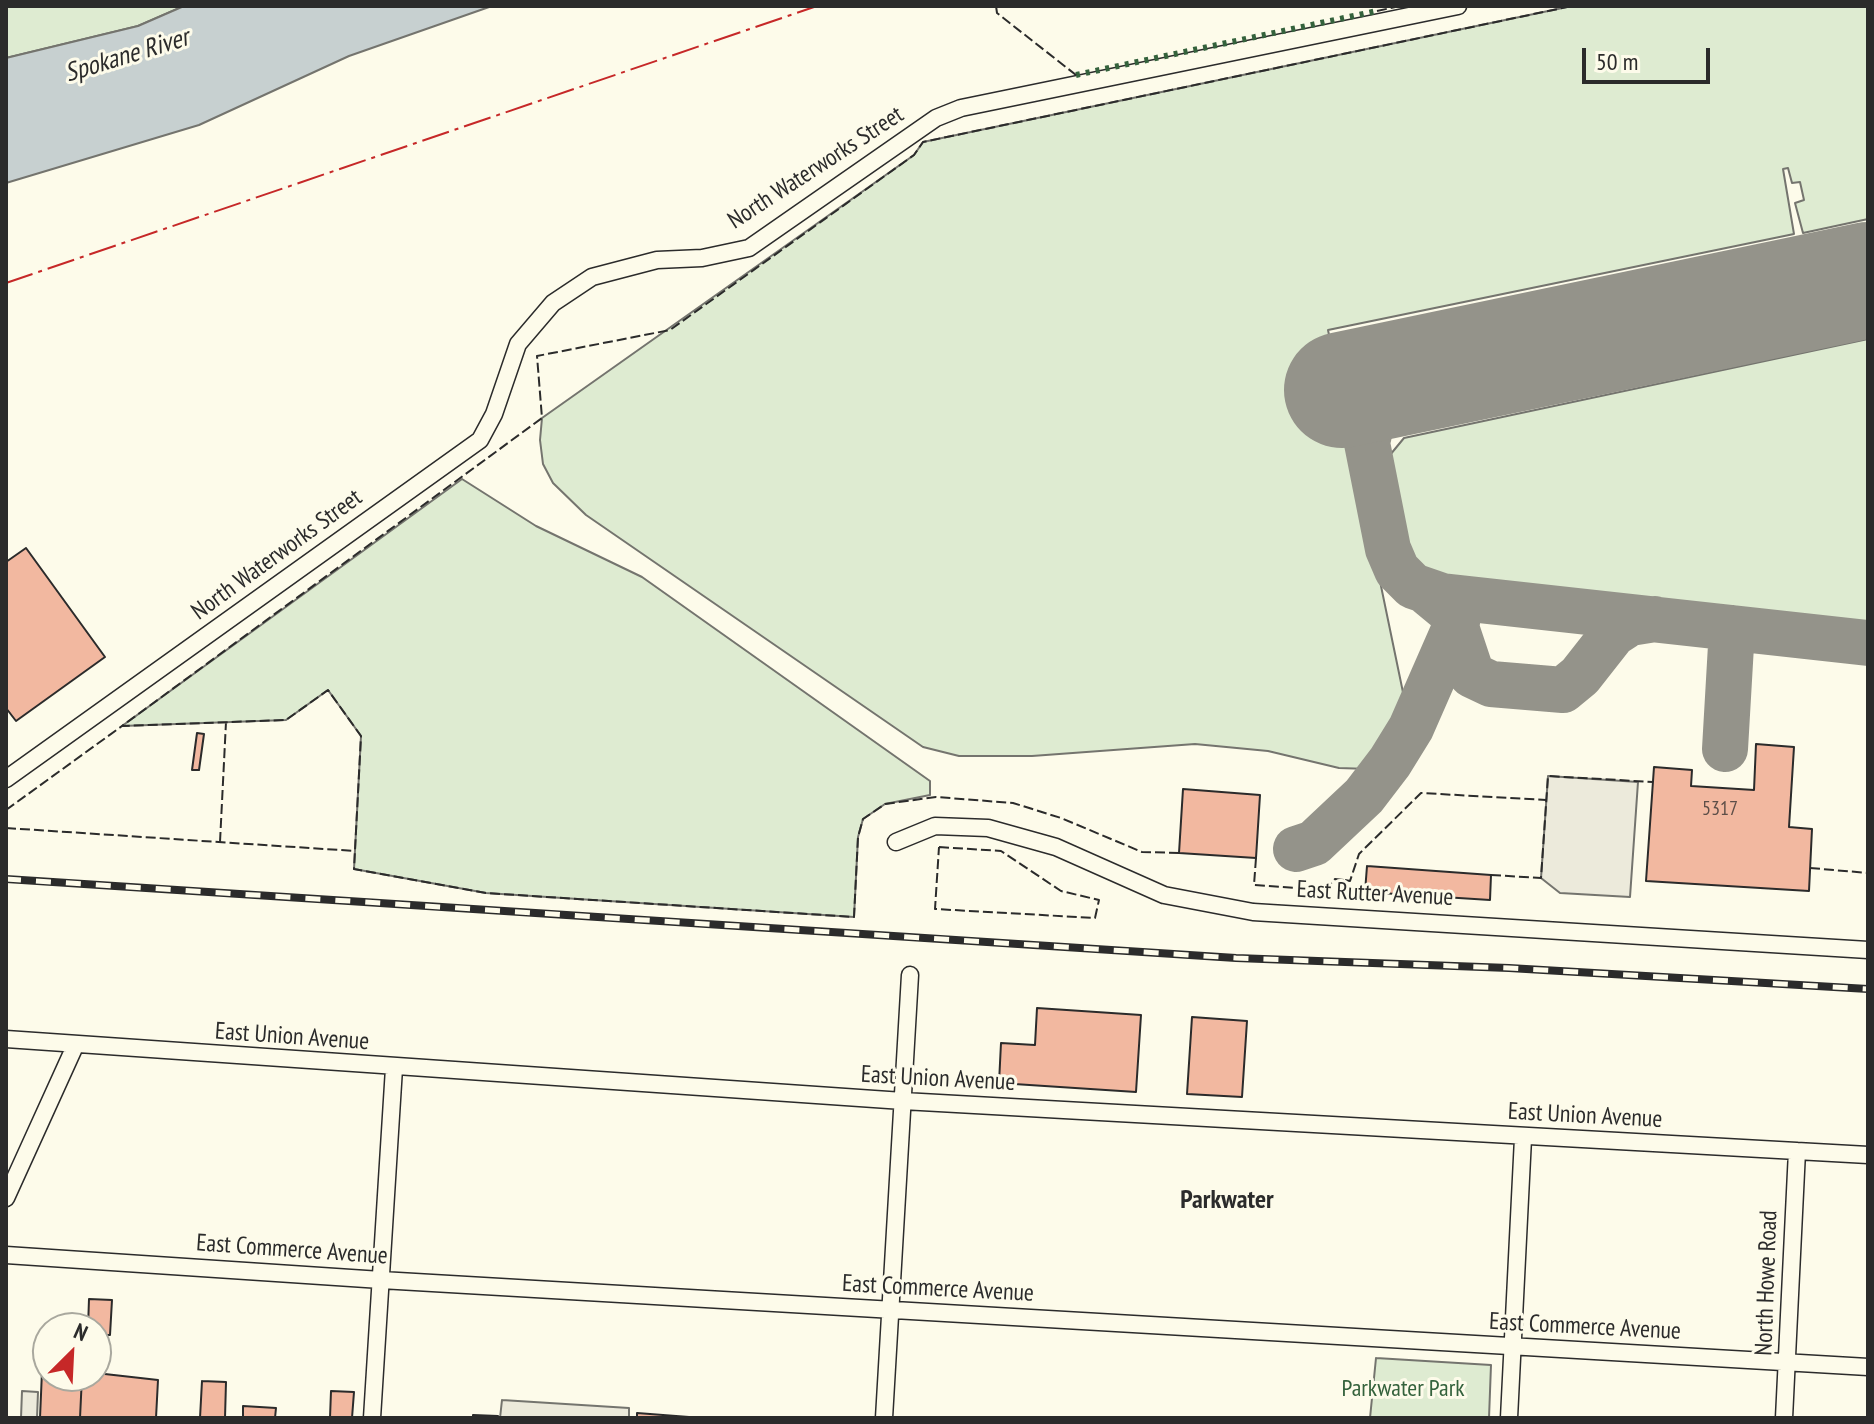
<!DOCTYPE html>
<html>
<head>
<meta charset="utf-8">
<style>
  body { margin:0 }
  #map { position:relative; width:1874px; height:1424px; overflow:hidden; background:#fdfbea; font-family:"PT Sans Narrow",sans-serif }
  canvas { display:block }
  .frame { position:absolute; inset:0; border:8px solid #2b2b2b; pointer-events:none }
  .north { position:absolute; left:32px; top:1312px; width:80px; height:80px; box-sizing:border-box; background:#fdfbea; border:2px solid #a9a89e; border-radius:50%; rotate:24deg; font-size:22px; font-weight:700; line-height:32px; text-align:center; color:#2b2b2b }
  .north::after { content:''; display:block; margin:auto; width:28px; height:36px; background:#c62828; clip-path:polygon(50% 0,100% 100%,50% 72%,0 100%) }
  .scale { position:absolute; left:1582px; top:48px; width:128px; height:36px; box-sizing:border-box; border:4px solid #2b2b2b; border-top:0; padding-left:10px; font-size:24px; line-height:28px; white-space:nowrap; color:#2b2b2b; -webkit-text-stroke:6px #fdfbea; paint-order:stroke }
</style>
</head>
<body>
<div id="map">
<canvas width="1874" height="1424"></canvas>
<div class="frame"></div>
<div class="north">N</div>
<div class="scale">50 m</div>
</div>
<script>
const ctx = document.querySelector('canvas').getContext('2d');
ctx.lineJoin = 'round';
function fill(path, color) { ctx.fillStyle = color; ctx.fill(path, 'evenodd'); }
const poly = rows => new Path2D(rows.map(r => 'M' + r).join(''));
function trace(path, color, width, dash) { ctx.strokeStyle = color; ctx.lineWidth = width; ctx.lineCap = dash ? 'butt' : 'round'; ctx.setLineDash(dash || []); ctx.stroke(path); }
function drawText(font, color, halo, rows, align = 'center') {
  ctx.font = font + ' "PT Sans Narrow",sans-serif'; ctx.lineWidth = 6; ctx.setLineDash([]); ctx.textBaseline = 'middle'; ctx.strokeStyle = halo; ctx.fillStyle = color; for (const [text, x, y, turn = 0] of rows) {
    ctx.save(); ctx.translate(x, y); ctx.rotate((+turn || 0) * Math.PI / 180); ctx.textAlign = isNaN(turn) ? turn : align; if (halo) ctx.strokeText(text, 0, 0); ctx.fillText(text, 0, 0); ctx.restore();
  }
}
const green = poly([
  [6,6,184,6,138,26,6,58,6,6],
  [1572,6,1868,6,1868,219,1803,233,1795,203,1804,200,1800,182,1792,183,1788,168,1783,169,1794,234,1328,330,1405,702,1391,736,1369,769,1339,768,1268,751,1195,744,1032,756,959,756,923,747,586,515,553,483,543,464,540,440,542,418,914,155,923,142,1572,6],
  [1868,339,1868,630,1433,582,1412,572,1405,561,1386,467,1390,455,1404,438,1868,339],
  [462,479,536,526,642,577,930,781,930,795,885,804,863,819,858,837,854,917,486,893,354,869,361,736,328,690,286,720,122,726,462,479],
  [1376,1358,1491,1365,1489,1418,1370,1418,1376,1358]
]);
fill(green, '#deebd1');
trace(green, '#74746e', 2);
const parking = poly([
  [1548,776,1638,782,1630,897,1560,893,1541,878,1548,776],
  [22,1391,38,1392,37,1418,21,1418,22,1391],
  [502,1400,629,1408,629,1418,500,1418,502,1400]
]);
fill(parking, '#eceadb');
trace(parking, '#74746e', 2);
const water = poly([
  [184,6,492,6,349,56,199,125,6,183,6,58,138,26,184,6]
]);
fill(water, '#c7d0d0');
trace(water, '#74746e', 2);
trace(poly([
  [1404,377,1391,387,1374,412,1367,443,1388,549,1397,570,1413,586,1442,596,1868,643],
  [1428,593,1451,612,1472,675,1491,684,1563,690,1580,676,1613,634,1630,623,1655,619],
  [1725,749,1732,628],
  [1296,849,1314,843,1364,796,1390,762,1411,728,1457,623]
]), '#94938a', 46);
trace(poly([
  [1342,390,1868,280]
]), '#94938a', 116);
const building = poly([
  [26,548,105,657,16,721,6,708,6,562,26,548],
  [197,733,204,734,199,770,192,770,197,733],
  [1756,744,1794,747,1789,827,1812,829,1809,891,1646,881,1654,767,1692,770,1691,786,1754,790,1756,744],
  [1183,789,1260,795,1256,858,1179,853,1183,789],
  [1367,866,1491,875,1490,900,1365,892,1367,866],
  [1037,1008,1141,1015,1136,1092,999,1083,1001,1043,1035,1045,1037,1008],
  [1192,1017,1247,1021,1242,1097,1187,1094,1192,1017],
  [89,1299,112,1300,110,1335,96,1335,96,1328,88,1328,89,1299],
  [42,1371,48,1371,48,1376,82,1376,80,1418,40,1418,42,1371],
  [96,1373,158,1380,156,1418,80,1418,82,1376,96,1373],
  [202,1381,226,1382,225,1418,200,1418,202,1381],
  [331,1391,354,1392,352,1418,330,1418,331,1391],
  [243,1406,276,1408,275,1418,243,1418,243,1406],
  [637,1413,702,1418,637,1418,637,1413],
  [473,1415,498,1416,498,1418,473,1418,473,1415]
]);
fill(building, '#f2b8a0');
trace(building, '#2b2b2b', 2);
const street = poly([
  [6,779,480,440,494,414,518,344,553,303,592,277,657,260,702,258,749,248,936,118,961,108,1458,6],
  [896,842,935,826,988,828,1056,847,1164,895,1253,912,1868,950],
  [6,1039,903,1101,1868,1155],
  [6,1198,75,1046],
  [6,1255,381,1280,1868,1367],
  [372,1418,394,1068],
  [884,1418,910,975],
  [1509,1418,1523,1138],
  [1784,1418,1797,1151]
]);
trace(street, '#2b2b2b', 19);
trace(street, '#fdfbea', 16);
const rail = poly([
  [6,879,1236,958,1509,968,1868,989]
]);
trace(rail, '#2b2b2b', 8);
trace(rail, '#fdfbea', 5, [15]);
trace(poly([
  [1076,75,1377,11]
]), '#34623c', 6, [4, 6]);
trace(poly([
  [996,6,997,13,1076,75],
  [1377,11,1400,6],
  [6,810,122,726],
  [6,828,355,851],
  [220,842,226,722],
  [939,847,1001,851,1061,891,1099,900,1095,918,935,909,939,847],
  [1179,853,1142,852,1061,818,1013,803,936,797,885,804,863,819,858,837,854,917,486,893,354,869,361,736,328,690,286,720,122,726,542,418,537,356,670,330,914,155,923,142,1572,6],
  [1256,858,1254,885,1325,890,1335,879,1345,880,1350,891,1365,892],
  [1810,868,1868,873],
  [1491,875,1541,878,1548,776,1653,782],
  [1345,880,1350,881,1359,854,1421,793,1546,800]
]), '#2b2b2b', 2, [10, 4]);
trace(poly([
  [6,283,817,6]
]), '#c62828', 2, [28, 6, 4, 6]);
drawText('20px', '#5d4e48', null, [
  ["5317",1720,809]
]);
drawText('24px', '#2b2b2b', '#fdfbea', [
  ["North Waterworks Street",816,168,-33],
  ["North Waterworks Street",277,555,-36],
  ["East Rutter Avenue",1375,894,3],
  ["East Union Avenue",292,1037,4],
  ["East Union Avenue",938,1079,3],
  ["East Union Avenue",1585,1116,3],
  ["East Commerce Avenue",292,1250,4],
  ["North Howe Road",1767,1283,-88],
  ["East Commerce Avenue",938,1289,3],
  ["East Commerce Avenue",1585,1327,3]
]);
drawText('24px', '#34623c', '#fdfbea', [
  ["Parkwater Park",1403,1389]
]);
drawText('italic 26px', '#2b2b2b', '#fdfbea', [
  ["Spokane River",127,56,-17]
]);
drawText('bold 26px', '#2b2b2b', '#fdfbea', [
  ["Parkwater",1227,1201]
]);
</script>
</body>
</html>
